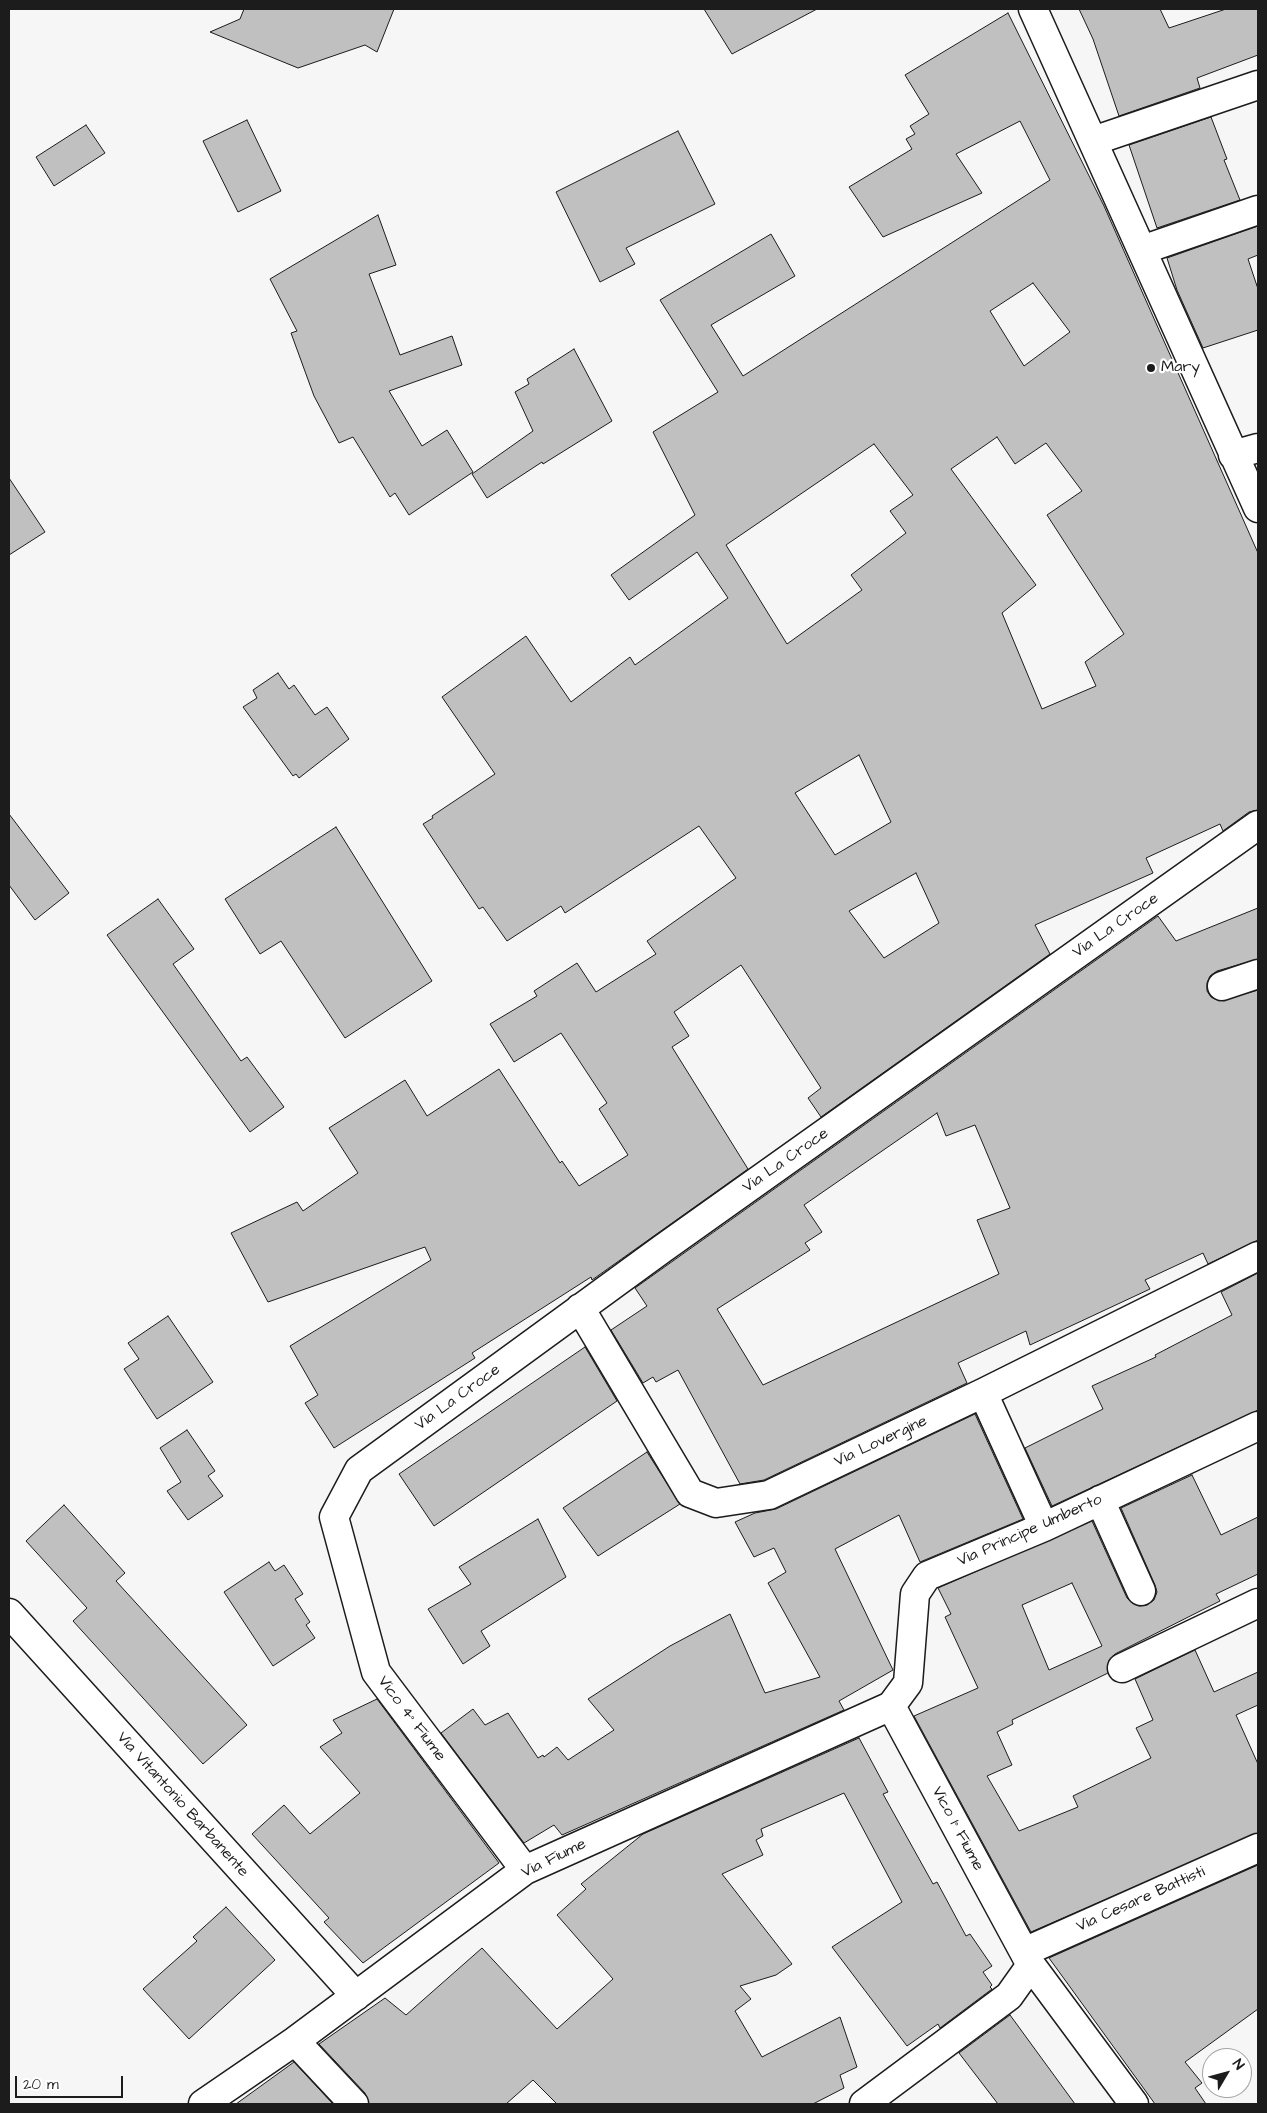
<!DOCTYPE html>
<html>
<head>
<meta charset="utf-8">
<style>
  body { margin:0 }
  #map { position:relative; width:1267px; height:2113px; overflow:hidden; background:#f6f6f6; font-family:"Architects Daughter",sans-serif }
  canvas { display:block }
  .frame { position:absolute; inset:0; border:10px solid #1c1c1c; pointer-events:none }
  .north { position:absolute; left:1202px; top:2048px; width:50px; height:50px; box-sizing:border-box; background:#fff; border:1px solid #a4a4a4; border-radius:50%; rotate:53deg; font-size:14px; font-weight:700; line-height:20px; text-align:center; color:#1c1c1c }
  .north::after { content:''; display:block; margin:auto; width:18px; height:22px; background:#1c1c1c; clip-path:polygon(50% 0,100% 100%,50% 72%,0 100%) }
  .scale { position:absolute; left:15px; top:2076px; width:108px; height:22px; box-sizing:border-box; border:2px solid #1c1c1c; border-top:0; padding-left:6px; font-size:15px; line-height:18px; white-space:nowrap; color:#1c1c1c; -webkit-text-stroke:4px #fff; paint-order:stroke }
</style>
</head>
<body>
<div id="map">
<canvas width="1267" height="2113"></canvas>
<div class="frame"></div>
<div class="north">N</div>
<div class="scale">20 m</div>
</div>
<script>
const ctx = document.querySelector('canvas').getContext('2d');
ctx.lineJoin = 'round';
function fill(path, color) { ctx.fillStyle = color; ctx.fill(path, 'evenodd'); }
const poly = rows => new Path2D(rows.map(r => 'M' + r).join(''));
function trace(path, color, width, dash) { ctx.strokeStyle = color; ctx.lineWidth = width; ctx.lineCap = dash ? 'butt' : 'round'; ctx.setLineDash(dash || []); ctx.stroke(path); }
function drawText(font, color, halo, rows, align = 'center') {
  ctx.font = font + ' "Architects Daughter",sans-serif'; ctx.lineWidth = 4.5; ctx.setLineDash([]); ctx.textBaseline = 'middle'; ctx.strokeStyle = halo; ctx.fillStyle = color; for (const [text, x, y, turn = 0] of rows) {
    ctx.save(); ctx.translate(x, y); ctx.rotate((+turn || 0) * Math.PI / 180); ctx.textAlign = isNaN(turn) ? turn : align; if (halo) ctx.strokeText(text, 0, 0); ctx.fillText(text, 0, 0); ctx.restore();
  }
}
const building = poly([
  [244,9,394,9,377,52,365,45,298,68,210,32,240,19,244,9],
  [704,9,817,9,732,54,704,9],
  [1079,9,1160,9,1169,28,1226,9,1258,9,1258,55,1197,78,1200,88,1119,116,1093,39,1079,9],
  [1008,13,1104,206,1258,553,1258,810,1249,812,1223,831,1220,824,1146,858,1153,873,1035,925,1050,954,821,1117,808,1098,821,1088,741,965,674,1012,689,1036,672,1047,748,1169,592,1280,591,1277,472,1353,475,1358,334,1448,305,1403,318,1395,290,1346,431,1260,425,1247,268,1302,231,1233,297,1202,303,1211,358,1173,329,1128,405,1080,427,1116,499,1069,560,1163,562,1161,579,1186,628,1155,599,1109,607,1103,561,1033,514,1062,490,1024,537,996,534,991,577,963,596,992,656,954,647,941,736,878,699,826,565,913,561,906,507,941,483,907,479,909,423,824,433,818,432,816,495,774,442,697,526,636,571,702,630,657,635,665,728,598,697,552,629,600,611,575,695,515,653,432,718,392,660,300,771,234,795,276,711,325,743,376,1050,180,1020,121,956,154,982,193,883,237,849,187,912,149,906,139,915,134,910,126,929,114,905,75,1008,13],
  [1033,283,1070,332,1024,366,990,311,1033,283],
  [997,437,1015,464,1046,443,1082,491,1047,515,1124,634,1085,662,1096,686,1042,709,1002,613,1036,585,951,469,997,437],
  [874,444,913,495,890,511,906,533,851,575,862,590,787,644,726,545,874,444],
  [859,755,891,822,835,855,795,793,859,755],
  [916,873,939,923,884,958,849,911,916,873],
  [1211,117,1227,159,1224,160,1240,200,1157,228,1129,145,1211,117],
  [247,120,281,191,238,212,203,141,247,120],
  [86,125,105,153,54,186,36,157,86,125],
  [678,131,715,204,626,248,635,264,600,282,556,192,678,131],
  [378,215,396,265,369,274,400,355,452,336,462,365,389,391,422,446,447,430,473,472,409,515,395,493,390,497,353,437,339,443,314,396,291,333,297,331,270,279,378,215],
  [1258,226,1258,255,1248,259,1258,289,1258,330,1203,348,1177,290,1167,258,1258,226],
  [574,349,612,421,543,464,542,462,487,498,472,474,533,431,515,392,529,384,527,379,574,349],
  [9,478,45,532,9,555,9,478],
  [278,673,289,689,294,685,315,715,327,707,349,739,299,778,296,774,293,776,243,707,257,698,253,690,278,673],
  [9,814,69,893,35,920,9,885,9,814],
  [336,827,432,981,345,1038,281,941,260,954,225,899,336,827],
  [158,899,194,949,173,964,241,1061,247,1057,284,1107,250,1132,107,935,158,899],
  [1258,908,1258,959,1217,971,1210,976,1207,983,1207,991,1211,997,1219,1001,1258,990,1258,1240,1208,1264,1203,1253,1145,1280,1150,1289,1030,1345,1026,1331,958,1363,967,1383,764,1480,740,1484,678,1370,656,1382,653,1377,643,1383,611,1330,647,1306,635,1288,1158,916,1176,941,1258,908],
  [937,1113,946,1136,975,1125,1010,1208,977,1220,999,1274,763,1385,717,1309,810,1250,805,1243,822,1232,804,1205,937,1113],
  [1258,1273,1258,1410,1052,1506,1025,1448,1103,1409,1092,1386,1156,1357,1155,1355,1232,1315,1221,1292,1258,1273],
  [168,1316,213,1382,157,1419,124,1369,139,1359,128,1343,168,1316],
  [585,1347,617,1401,434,1526,399,1474,585,1347],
  [975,1414,1023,1519,920,1562,899,1515,835,1549,893,1670,839,1701,844,1710,562,1835,554,1825,524,1843,441,1733,473,1709,485,1725,508,1713,538,1758,543,1755,544,1757,557,1747,568,1760,614,1730,588,1699,670,1646,730,1614,765,1693,820,1677,768,1583,786,1572,774,1548,754,1557,735,1522,755,1513,776,1509,975,1414],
  [187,1430,215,1471,208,1476,223,1496,188,1520,167,1491,181,1482,160,1448,187,1430],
  [647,1452,680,1504,598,1556,563,1508,647,1452],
  [1192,1475,1221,1535,1258,1517,1258,1574,1216,1594,1220,1601,1115,1654,1109,1660,1108,1673,1012,1720,1013,1724,997,1732,1012,1765,987,1776,1019,1831,1078,1807,1073,1796,1151,1758,1136,1728,1153,1720,1135,1679,1195,1650,1214,1692,1258,1672,1258,1705,1236,1715,1258,1764,1258,1833,1031,1932,914,1716,978,1688,945,1617,951,1614,938,1588,1092,1521,1127,1598,1132,1603,1139,1606,1147,1605,1154,1600,1157,1592,1155,1585,1121,1508,1192,1475],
  [1072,1583,1102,1646,1049,1670,1022,1605,1072,1583],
  [64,1505,125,1573,116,1581,247,1725,203,1764,73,1621,87,1608,26,1541,64,1505],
  [538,1519,566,1577,481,1631,490,1646,463,1664,428,1609,471,1584,459,1567,538,1519],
  [269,1562,275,1571,284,1565,303,1594,295,1599,310,1622,306,1625,315,1638,273,1666,224,1592,269,1562],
  [377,1699,499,1863,363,1963,324,1922,329,1918,252,1834,284,1805,310,1834,360,1793,320,1747,342,1733,333,1720,377,1699],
  [859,1738,888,1792,883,1794,933,1884,937,1882,966,1936,970,1934,992,1966,983,1972,992,1985,990,1987,992,1989,940,2028,938,2024,907,2046,832,1947,902,1902,844,1793,761,1829,763,1836,756,1840,763,1855,722,1874,792,1964,776,1975,740,1986,751,1999,735,2011,762,2057,840,2017,857,2067,840,2075,844,2088,813,2104,557,2104,533,2080,506,2104,369,2104,365,2093,319,2044,385,1998,406,2015,482,1948,557,2029,613,1979,557,1915,586,1889,581,1884,643,1834,859,1738],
  [1258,1865,1258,2009,1185,2062,1202,2083,1195,2088,1206,2104,1155,2104,1049,1958,1258,1865],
  [226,1907,275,1960,189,2039,143,1989,197,1941,193,1937,226,1907],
  [1010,2015,1075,2104,998,2104,959,2053,1010,2015],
  [294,2062,333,2104,236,2104,283,2070,294,2062]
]);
fill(building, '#c0c0c0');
trace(building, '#1c1c1c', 1);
const minor = poly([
  [1033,9,1258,508],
  [1093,141,1258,85],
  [1142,250,1258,210],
  [1233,455,1258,448],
  [1222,986,1258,974],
  [580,1308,690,1493,716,1503,769,1495,983,1393,1258,1256],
  [983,1393,1044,1527],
  [1100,1500,1141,1591],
  [9,1613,356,1996],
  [1122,1668,1258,1603],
  [891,1706,1031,1965,1134,2104],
  [525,1870,376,1672,334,1517,359,1470,662,1249,1258,825],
  [1024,1952,1258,1848],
  [295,2041,354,2104],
  [203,2104,295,2041,525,1870,891,1706,908,1683,915,1594,927,1576,1044,1527,1258,1426],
  [864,2104,1009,1996,1031,1965]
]);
trace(minor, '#1c1c1c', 31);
trace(minor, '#fff', 28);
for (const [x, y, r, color] of [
  [1151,368,5,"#1c1c1c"]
]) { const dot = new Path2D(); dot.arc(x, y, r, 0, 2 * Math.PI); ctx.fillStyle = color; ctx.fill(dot); trace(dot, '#fff', 2); }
drawText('16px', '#1c1c1c', '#fff', [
  ["Mary",1161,368]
], 'left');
drawText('16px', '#1c1c1c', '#fff', [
  ["Via La Croce",1116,926,-35],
  ["Via La Croce",786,1161,-35],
  ["Via La Croce",458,1398,-36],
  ["Via Lovergine",881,1442,-25],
  ["Via Principe Umberto",1030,1531,-24],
  ["Vico 4° Fiume",411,1719,53],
  ["Via Vitantonio Barbanente",182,1805,48],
  ["Vico 1° Fiume",957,1829,62],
  ["Via Fiume",554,1859,-26],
  ["Via Cesare Battisti",1141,1900,-24]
]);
</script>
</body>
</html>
